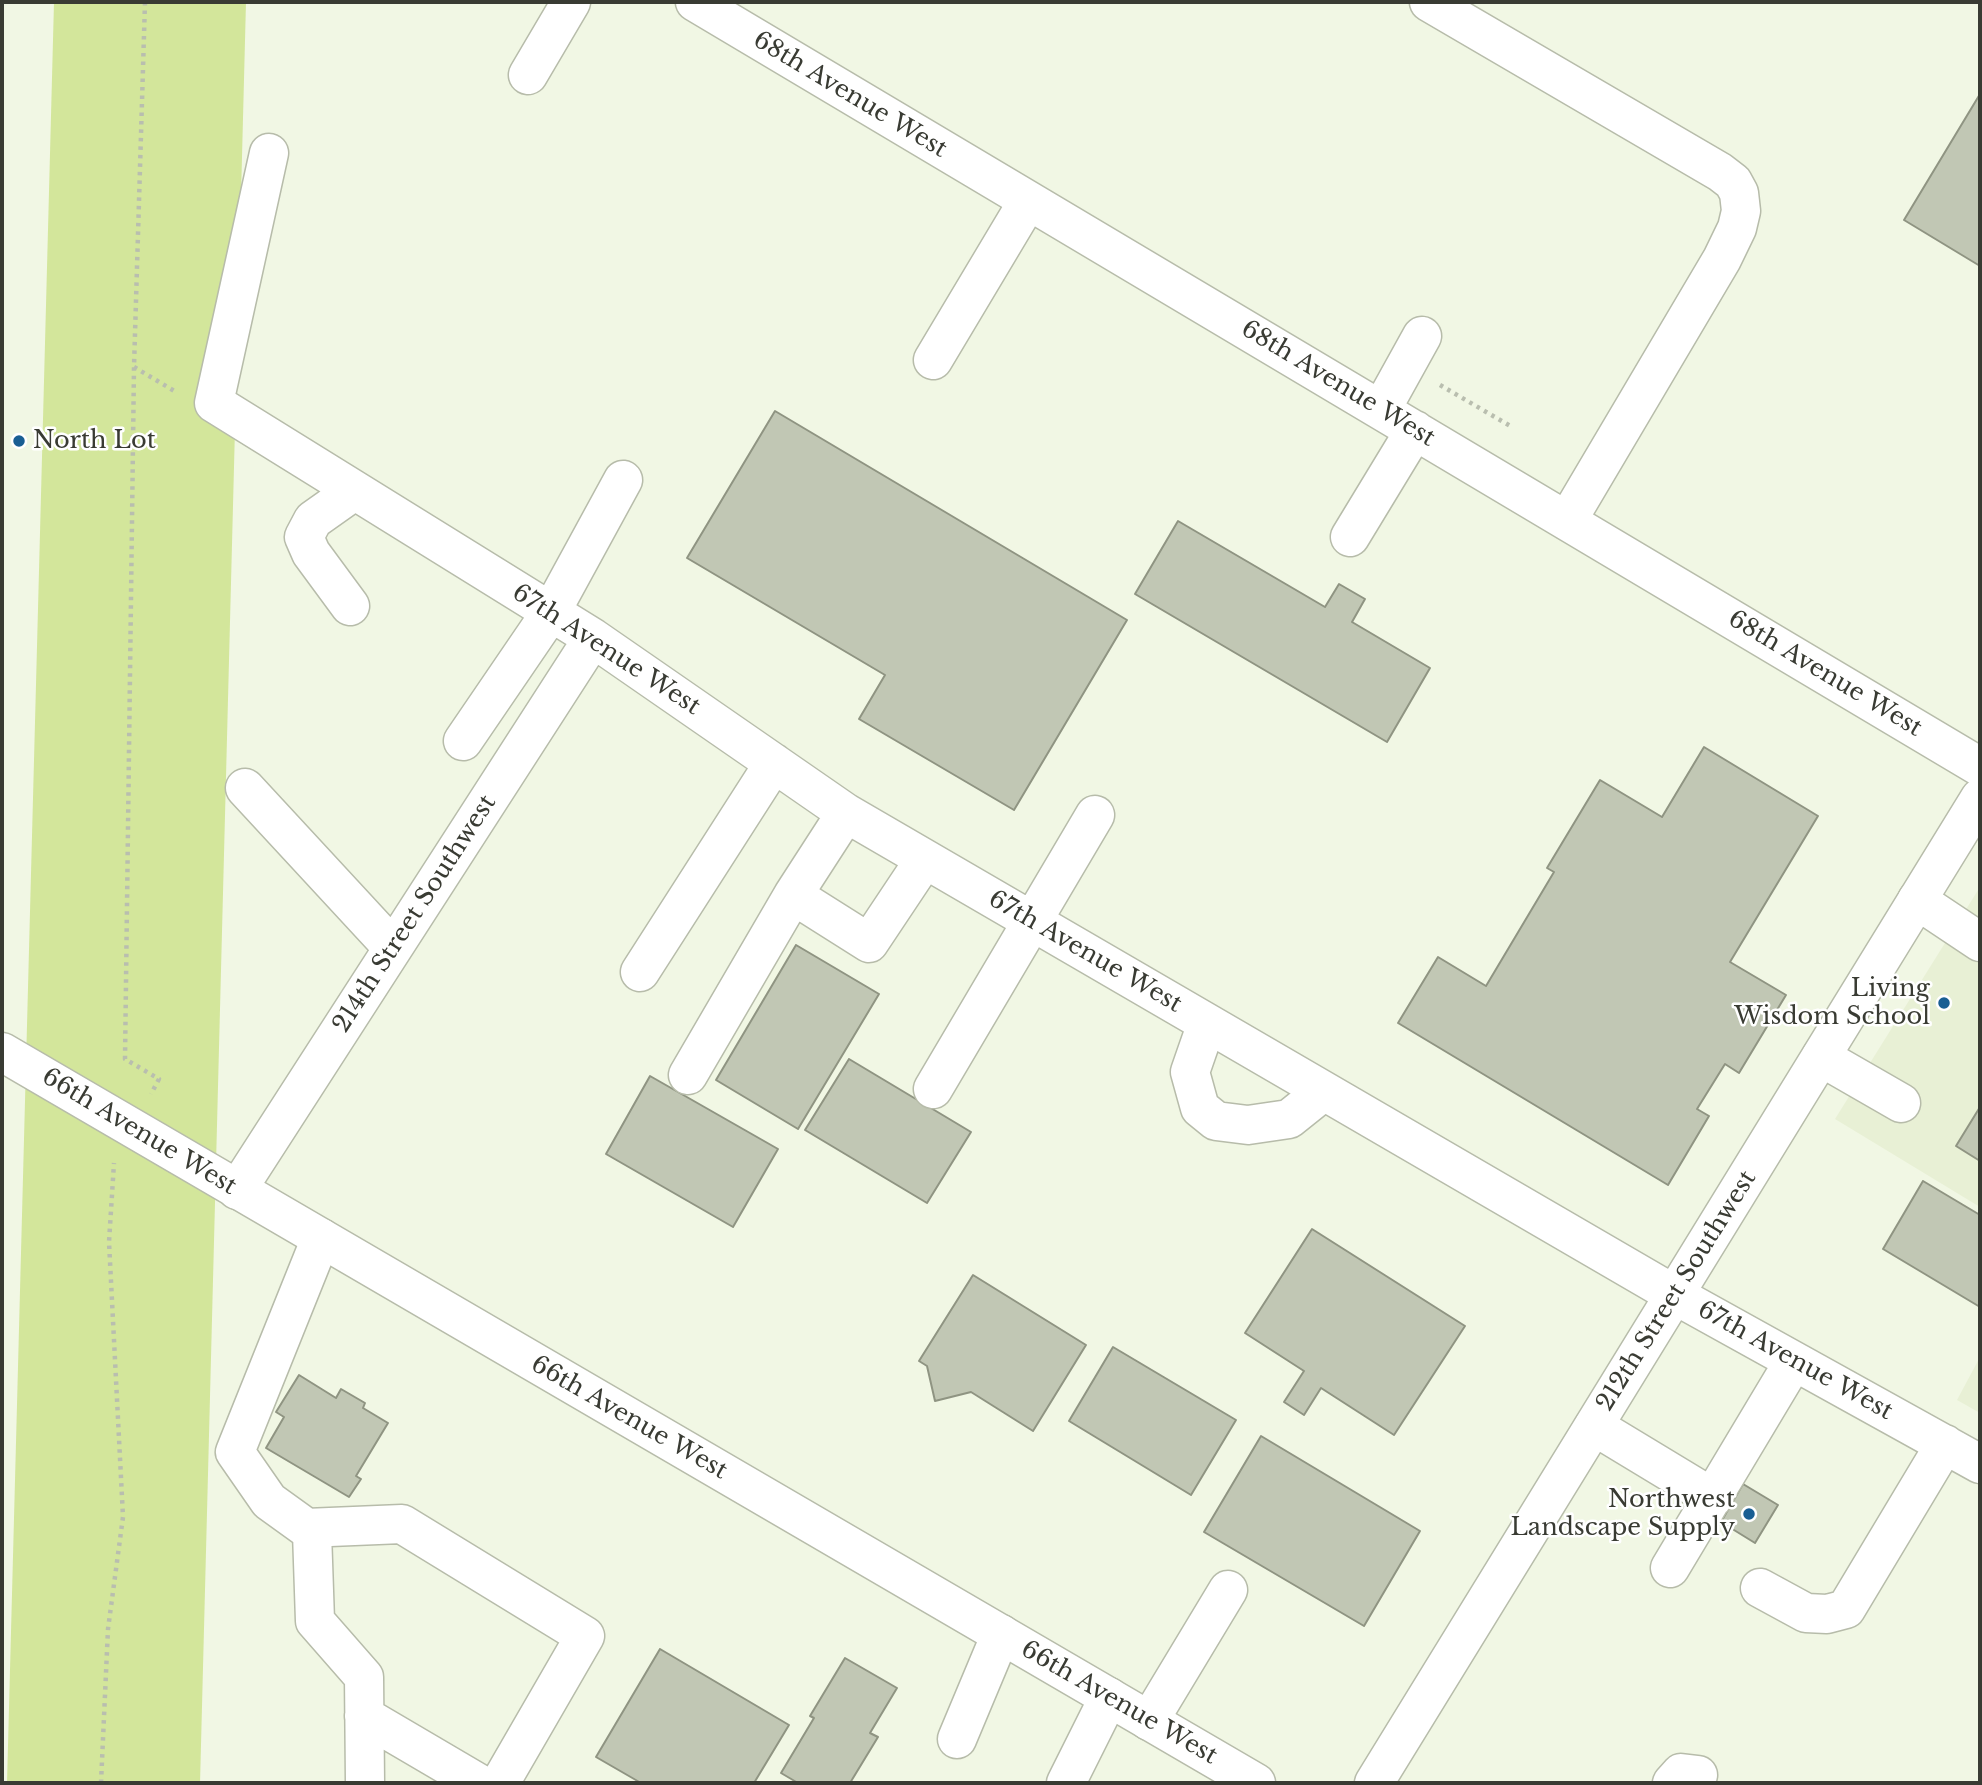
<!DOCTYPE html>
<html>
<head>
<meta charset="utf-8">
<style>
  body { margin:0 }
  #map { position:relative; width:1982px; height:1785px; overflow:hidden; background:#f1f7e4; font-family:"Libre Baskerville",serif }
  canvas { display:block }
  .frame { position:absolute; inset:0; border:4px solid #393b33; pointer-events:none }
</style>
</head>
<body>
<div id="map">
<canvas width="1982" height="1785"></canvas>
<div class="frame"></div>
</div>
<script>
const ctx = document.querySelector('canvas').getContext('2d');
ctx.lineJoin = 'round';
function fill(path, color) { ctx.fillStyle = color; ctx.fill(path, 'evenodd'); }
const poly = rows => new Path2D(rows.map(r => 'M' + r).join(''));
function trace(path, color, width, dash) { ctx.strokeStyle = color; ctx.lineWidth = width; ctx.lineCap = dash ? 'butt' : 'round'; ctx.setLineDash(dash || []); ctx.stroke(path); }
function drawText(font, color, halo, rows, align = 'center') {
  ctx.font = font + ' "Libre Baskerville",serif'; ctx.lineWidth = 5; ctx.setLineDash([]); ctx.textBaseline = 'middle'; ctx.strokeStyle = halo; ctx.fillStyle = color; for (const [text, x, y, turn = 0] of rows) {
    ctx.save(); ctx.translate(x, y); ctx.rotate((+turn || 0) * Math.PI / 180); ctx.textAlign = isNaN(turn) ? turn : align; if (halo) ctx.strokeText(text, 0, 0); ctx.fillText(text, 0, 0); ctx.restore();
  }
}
fill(poly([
  [1980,887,1980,1207,1835,1119],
  [1980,1357,1980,1413,1957,1400]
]), '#e8f0d5');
fill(poly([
  [54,2,246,2,200,1783,7,1783]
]), '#d3e69b');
const building = poly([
  [1980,94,1980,266,1904,220,1980,94],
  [775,411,1127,620,1014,810,859,719,885,675,687,558,775,411],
  [1178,521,1325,607,1339,584,1365,599,1352,622,1430,668,1387,742,1135,594,1178,521],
  [1704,747,1818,816,1730,962,1786,995,1739,1073,1725,1064,1697,1109,1709,1116,1668,1185,1398,1023,1438,957,1486,986,1554,872,1547,868,1600,780,1662,817,1704,747],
  [796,945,879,994,798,1129,716,1080,796,945],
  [849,1059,971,1132,927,1203,805,1130,849,1059],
  [650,1076,778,1149,733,1227,606,1154,650,1076],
  [1980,1107,1980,1161,1956,1146,1980,1107],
  [1923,1181,1980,1215,1980,1307,1883,1249,1923,1181],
  [1312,1229,1465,1326,1394,1435,1321,1388,1304,1415,1284,1402,1304,1371,1245,1333,1312,1229],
  [973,1275,1086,1345,1033,1431,971,1392,935,1401,927,1366,919,1361,973,1275],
  [1113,1347,1236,1420,1191,1495,1069,1421,1113,1347],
  [299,1375,336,1398,341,1389,365,1403,363,1408,388,1423,356,1476,361,1479,349,1497,266,1448,284,1417,276,1412,299,1375],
  [1261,1436,1420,1531,1364,1626,1204,1532,1261,1436],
  [1743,1484,1778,1505,1755,1543,1721,1522,1743,1484],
  [660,1649,789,1725,754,1783,641,1783,596,1757,660,1649],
  [845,1658,897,1688,870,1733,878,1737,850,1783,798,1783,781,1773,814,1718,810,1716,845,1658]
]);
fill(building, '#c1c7b4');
trace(building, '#8f9482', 2);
const minor = poly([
  [695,2,1980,767],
  [1429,2,1720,172,1733,182,1739,193,1741,211,1737,228,1722,259,1567,521],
  [528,75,571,2],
  [269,153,214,403,593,638,846,813,1675,1295,1980,1464],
  [933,360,1028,201],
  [1381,410,1422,336],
  [1350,537,1415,430],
  [350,606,311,553,304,537,313,520,354,491],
  [463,741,551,612,623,480],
  [245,788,393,948],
  [846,813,793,895,869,943,925,859],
  [1917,900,1980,942],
  [640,972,774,763],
  [1207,1023,1190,1072,1200,1108,1216,1121,1248,1125,1289,1119,1324,1091],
  [1821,1057,1901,1103],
  [688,1075,793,895],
  [933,1089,1095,815],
  [237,1190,593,638],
  [321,1238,235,1452,269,1501,312,1532,315,1621,364,1677,365,1783],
  [1594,1426,1713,1498],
  [306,1528,402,1524,585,1636,500,1783],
  [1670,1568,1794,1361],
  [1760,1588,1806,1613,1827,1614,1846,1609,1945,1444],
  [364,1716,478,1783],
  [1149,1721,1228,1590],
  [957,1739,1001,1634],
  [1066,1783,1109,1697],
  [1672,1783,1681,1773,1698,1775]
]);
const major = poly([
  [2,1052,1256,1783],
  [1374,1783,1980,798]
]);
trace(minor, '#b7bcaa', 41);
trace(major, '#b7bcaa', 41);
trace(poly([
  [145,2,134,367,125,1059,159,1079,151,1094],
  [134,367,176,392],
  [1440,385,1512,427],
  [101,1783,108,1629,123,1517,109,1242,114,1163]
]), '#b9beaf', 4.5, [3.5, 5]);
trace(minor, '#fff', 38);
trace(major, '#fff', 38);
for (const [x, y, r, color] of [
  [19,441,7,"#195e93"],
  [1944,1003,7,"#195e93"],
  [1749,1514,7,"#195e93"]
]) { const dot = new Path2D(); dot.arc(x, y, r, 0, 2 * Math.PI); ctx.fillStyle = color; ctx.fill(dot); trace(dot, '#fff', 2.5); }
drawText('24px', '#393b33', '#fff', [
  ["68th Avenue West",850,95,31],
  ["68th Avenue West",1338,384,31],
  ["67th Avenue West",606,650,33],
  ["68th Avenue West",1825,674,31],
  ["214th Street Southwest",415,914,-57],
  ["67th Avenue West",1085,952,30],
  ["66th Avenue West",139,1132,31],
  ["212th Street Southwest",1677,1291,-58],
  ["67th Avenue West",1795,1361,29],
  ["66th Avenue West",629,1418,30],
  ["66th Avenue West",1119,1703,30]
]);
drawText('24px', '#393b33', '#fff', [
  ["North Lot",33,441,"left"],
  ["Living",1930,989],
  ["Wisdom School",1930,1017],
  ["Northwest",1735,1500],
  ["Landscape Supply",1735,1528]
], 'right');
</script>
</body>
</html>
